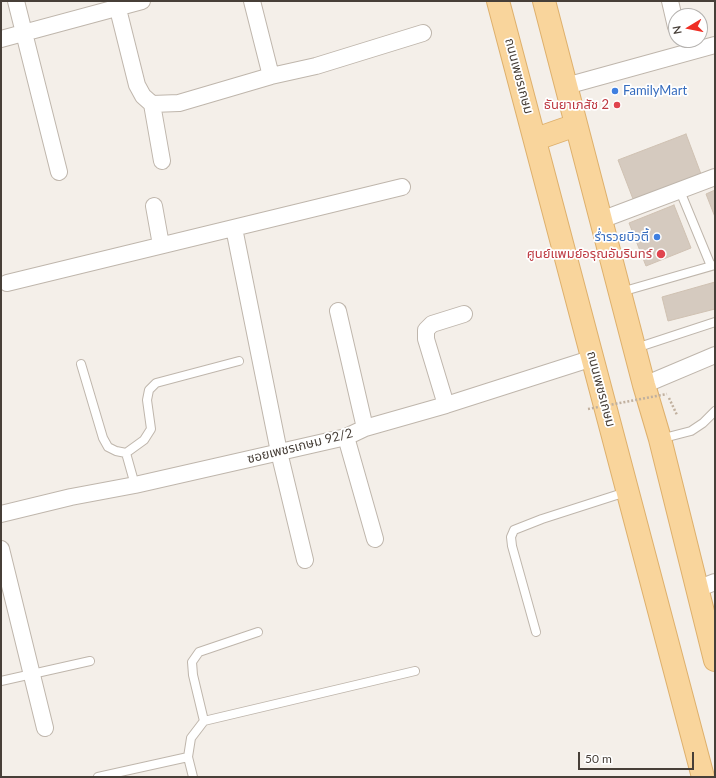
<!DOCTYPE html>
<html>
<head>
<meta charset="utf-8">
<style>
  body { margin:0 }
  #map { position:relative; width:716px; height:778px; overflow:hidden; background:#f4efe9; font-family:Lato,sans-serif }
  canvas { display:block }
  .frame { position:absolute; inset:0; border:2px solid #473f38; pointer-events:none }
  .north { position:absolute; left:668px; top:8px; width:40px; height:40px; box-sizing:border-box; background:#fff; border:1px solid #b5b2af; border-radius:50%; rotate:260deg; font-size:11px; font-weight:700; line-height:16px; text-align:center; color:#473f38 }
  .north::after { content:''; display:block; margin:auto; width:14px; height:18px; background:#ef2e24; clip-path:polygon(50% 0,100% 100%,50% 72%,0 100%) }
  .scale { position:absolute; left:578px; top:752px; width:116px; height:18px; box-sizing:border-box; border:2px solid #473f38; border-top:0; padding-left:5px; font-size:12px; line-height:14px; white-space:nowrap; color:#473f38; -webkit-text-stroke:3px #fff; paint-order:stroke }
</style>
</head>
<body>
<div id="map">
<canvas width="716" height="778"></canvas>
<div class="frame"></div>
<div class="north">N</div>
<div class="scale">50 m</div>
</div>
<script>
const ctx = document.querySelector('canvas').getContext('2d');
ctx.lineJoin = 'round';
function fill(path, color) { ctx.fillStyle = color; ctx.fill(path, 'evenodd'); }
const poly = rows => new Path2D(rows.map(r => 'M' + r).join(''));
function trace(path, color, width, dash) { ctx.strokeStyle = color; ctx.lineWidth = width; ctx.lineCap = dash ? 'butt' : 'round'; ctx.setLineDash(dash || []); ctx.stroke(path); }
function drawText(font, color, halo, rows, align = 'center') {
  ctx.font = font + ' Lato,"Noto Sans Thai",sans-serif'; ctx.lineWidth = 3.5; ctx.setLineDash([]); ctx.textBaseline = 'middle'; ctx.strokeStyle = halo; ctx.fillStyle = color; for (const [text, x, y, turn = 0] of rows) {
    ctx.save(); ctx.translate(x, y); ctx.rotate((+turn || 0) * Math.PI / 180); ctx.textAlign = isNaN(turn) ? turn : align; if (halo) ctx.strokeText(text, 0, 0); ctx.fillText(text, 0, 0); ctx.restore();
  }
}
const building = poly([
  [686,134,701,174,633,199,618,160,686,134],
  [715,190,715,217,706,194,715,190],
  [674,205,691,248,646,266,629,223,674,205],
  [715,282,715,309,668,321,662,297,715,282]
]);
fill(building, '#d5cabf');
trace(building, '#cfc1b2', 1);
const service = poly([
  [680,191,711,266],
  [621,292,715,265],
  [636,348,715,322],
  [81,364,103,438,108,447,116,451,126,453],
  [660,439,691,431,703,423,715,411],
  [135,485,126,453,144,440,151,429,147,400,149,390,156,383,239,361],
  [536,632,512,546,511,537,514,530,542,519,626,492],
  [1,681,90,661],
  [204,721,415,671],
  [98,777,188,757],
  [193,777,188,757,191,738,204,721,193,675,192,662,199,652,258,632]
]);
const minor = poly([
  [16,1,59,172],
  [116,1,137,85,143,96,152,104,162,161],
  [252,1,271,76],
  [670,1,676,27],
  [1,39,142,1],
  [566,86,715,45],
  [152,104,179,103,271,76,316,66,423,33],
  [154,206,161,245],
  [601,220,715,177],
  [234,228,279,452,305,560],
  [7,283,402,187],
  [338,311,365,428],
  [644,385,715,355],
  [446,405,426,339,426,330,432,324,464,314],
  [346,437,375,539],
  [1,514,71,497,135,485,346,437,365,428,446,405,593,358],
  [1,549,45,728],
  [697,589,715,582]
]);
const primary = poly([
  [498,1,703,777],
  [544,1,644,385,660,439,715,660],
  [536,139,576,125]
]);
trace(service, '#bfb6ac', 10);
trace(minor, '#bfb6ac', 18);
trace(primary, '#deb06c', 24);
trace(poly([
  [669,398,677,415]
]), '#c0b09e', 2.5, [2, 2]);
trace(service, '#fff', 8);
trace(minor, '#fff', 16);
trace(primary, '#f9d59c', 22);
trace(poly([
  [588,409,667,394]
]), '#c0b09e', 2.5, [2, 2]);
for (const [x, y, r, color] of [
  [615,91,4,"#3f7fe0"],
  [617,105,4,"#e0444e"],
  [657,237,4,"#3f7fe0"],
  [661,254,5,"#e0444e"]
]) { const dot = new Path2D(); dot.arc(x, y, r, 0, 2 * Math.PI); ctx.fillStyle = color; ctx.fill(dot); trace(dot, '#fff', 1.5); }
drawText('13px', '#473f38', '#fff', [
  ["ถนนเพชรเกษม",519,76,75],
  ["ถนนเพชรเกษม",601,389,75],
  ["ซอยเพชรเกษม 92/2",300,446,-14]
]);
drawText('13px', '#366cbe', '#fff', [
  ["FamilyMart",623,91],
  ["ร่ำรวยบิวตี้",649,237,"right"]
], 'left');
drawText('13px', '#be3a42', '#fff', [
  ["ธันยาเภสัช 2",609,105],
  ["ศูนย์แพมย์อรุณอัมรินทร์",652,254]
], 'right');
</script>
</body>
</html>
